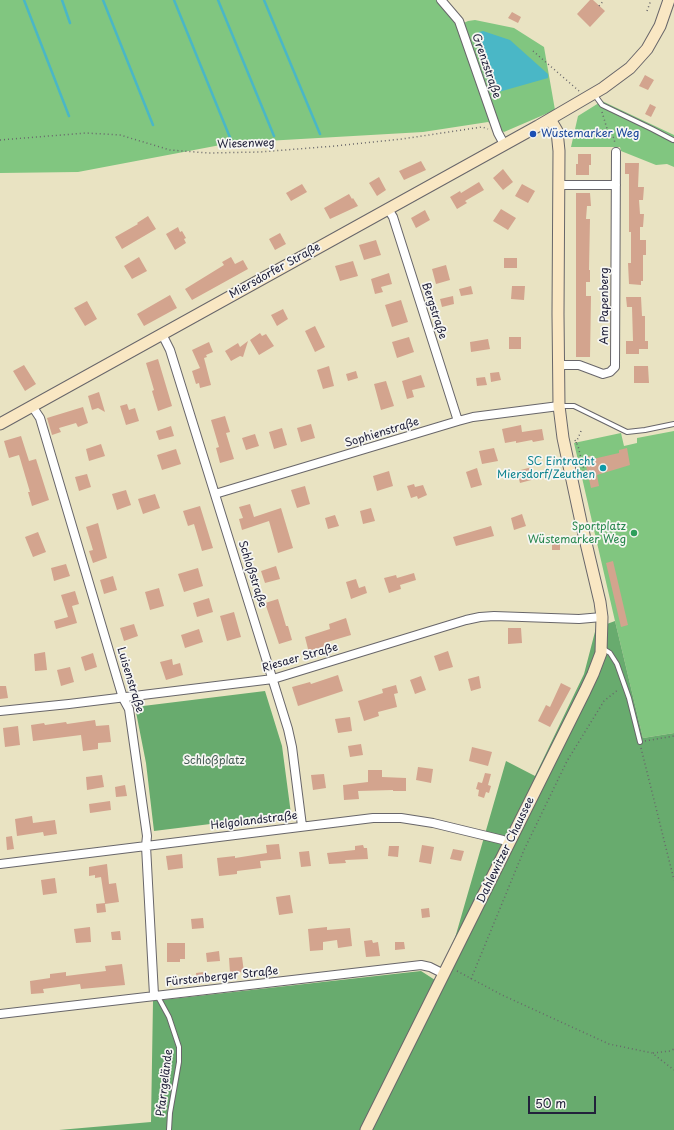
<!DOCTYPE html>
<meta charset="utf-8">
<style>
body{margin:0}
#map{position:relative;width:674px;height:1130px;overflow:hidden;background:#e9e3c2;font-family:"Playpen Sans",sans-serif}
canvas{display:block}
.scale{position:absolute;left:528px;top:1096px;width:68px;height:18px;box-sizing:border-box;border:2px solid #22223b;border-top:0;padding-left:5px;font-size:12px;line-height:14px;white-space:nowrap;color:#22223b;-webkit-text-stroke:3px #f6f6f2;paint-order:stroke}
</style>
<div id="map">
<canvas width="674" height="1130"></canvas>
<div class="scale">50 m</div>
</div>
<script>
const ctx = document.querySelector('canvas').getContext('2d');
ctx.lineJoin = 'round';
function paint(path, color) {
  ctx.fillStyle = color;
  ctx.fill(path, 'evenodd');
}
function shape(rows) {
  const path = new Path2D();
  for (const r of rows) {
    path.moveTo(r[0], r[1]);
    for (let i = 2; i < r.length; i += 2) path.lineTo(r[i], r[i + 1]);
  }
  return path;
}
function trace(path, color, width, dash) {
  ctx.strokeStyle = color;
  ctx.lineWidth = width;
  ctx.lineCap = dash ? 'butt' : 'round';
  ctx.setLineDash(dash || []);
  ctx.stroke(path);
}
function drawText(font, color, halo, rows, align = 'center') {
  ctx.font = font + ' "Playpen Sans",sans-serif';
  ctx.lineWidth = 3.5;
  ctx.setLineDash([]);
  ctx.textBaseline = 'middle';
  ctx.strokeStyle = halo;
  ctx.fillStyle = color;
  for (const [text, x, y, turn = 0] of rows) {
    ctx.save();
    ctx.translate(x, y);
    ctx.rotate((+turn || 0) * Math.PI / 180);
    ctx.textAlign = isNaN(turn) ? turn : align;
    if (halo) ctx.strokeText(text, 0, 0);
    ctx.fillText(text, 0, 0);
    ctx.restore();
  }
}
paint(shape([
 [0,0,438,0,457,26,468,21,475,20,514,28,544,47,555,110,504,132,488,122,423,132,231,143,78,172,0,173],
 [602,101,674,135,674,167,667,164,656,165,621,151,620,147,571,147,578,116],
 [674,431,674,733,643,738,615,621,574,443,621,433,624,446,637,443,637,438]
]), '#81c680');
paint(shape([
 [615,621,643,738,674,733,674,1130,59,1130,151,1122,153,1001,421,971,435,980,455,938,506,761,535,776,584,674,596,628],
 [265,691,282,746,291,814,154,831,146,763,135,707]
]), '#68ab6e');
paint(shape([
 [483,31,510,40,548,74,548,78,495,93,478,40,478,36,479,32]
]), '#4ab7c6');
trace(shape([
 [24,0,69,116],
 [62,0,70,23],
 [103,0,153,125],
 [174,0,231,140],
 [218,0,274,136],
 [264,0,320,134]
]), '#4ab7c6', 2.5);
paint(shape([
 [590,0,593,0,605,11,590,27,577,14],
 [512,12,521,17,518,23,508,18],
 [645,75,654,80,648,90,639,86],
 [650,104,656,107,651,117,645,114],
 [578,154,591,154,591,165,589,165,589,175,576,175,576,164,578,164],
 [421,161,426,170,404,180,399,171],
 [625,163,639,163,638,187,644,187,643,200,639,200,640,214,644,214,643,227,640,227,640,240,646,240,646,255,643,255,643,281,641,281,641,285,629,284,628,263,631,263,631,232,629,232,629,174,625,174],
 [503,169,513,182,503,190,493,178],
 [379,177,386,190,377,196,369,183],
 [479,182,484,190,465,201,467,203,457,209,450,197,460,191,461,193],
 [302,184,307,192,291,201,286,193],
 [522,184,535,191,528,203,515,196],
 [576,193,590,193,591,206,587,206,586,219,590,219,589,270,590,270,590,282,586,282,586,296,591,296,590,357,576,357],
 [349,194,352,199,353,198,358,206,330,219,324,208],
 [501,209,516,218,508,230,493,221],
 [425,210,430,220,416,228,411,218],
 [148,216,156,229,122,249,115,237,138,224,137,223],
 [178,227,180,232,182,231,186,238,184,239,186,243,175,250,166,234],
 [280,233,286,244,275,250,269,239],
 [376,240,381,255,364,260,359,245],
 [139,257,147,271,132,279,124,266],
 [231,257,235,264,243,260,248,269,192,300,185,289,224,265,222,262],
 [504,258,517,258,517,268,504,268],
 [353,261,358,276,340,281,335,266],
 [446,265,450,280,436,284,432,269],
 [389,273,392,284,381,287,383,292,375,294,371,279],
 [471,286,473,294,461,296,459,289],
 [512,286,525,286,524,300,511,299],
 [170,295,177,308,144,326,137,314],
 [453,296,454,304,442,307,440,299],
 [626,297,641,297,642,316,645,316,645,341,648,341,648,349,639,349,639,354,626,354,626,341,633,341,632,307,627,307],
 [401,300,408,322,392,327,385,305],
 [87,301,97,319,85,326,74,308],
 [283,309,288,319,277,326,271,315],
 [315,326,325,347,315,352,305,331],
 [260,333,262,336,266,334,274,346,259,355,250,340],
 [409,337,414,352,397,358,392,342],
 [509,337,521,337,521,349,509,349],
 [488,339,490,349,471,352,470,342],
 [248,341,243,357,240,356,231,361,225,351,238,343,240,347],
 [209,342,213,352,206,355,207,357,204,358,211,385,200,388,199,383,196,384,192,371,200,368,192,350],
 [158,359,172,406,158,411,152,391,154,390,146,363],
 [24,365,36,384,25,391,13,371],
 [329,366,334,386,323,389,317,370],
 [634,366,648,366,649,383,634,383],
 [356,371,358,378,348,381,346,374],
 [499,372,501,380,491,382,490,373],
 [421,375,425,387,412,390,414,397,407,399,402,381],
 [485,377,487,385,477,386,476,378],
 [386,381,394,406,381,410,374,384],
 [99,392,105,412,98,408,92,410,88,396],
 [127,404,129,410,135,408,139,421,126,425,120,406],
 [83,407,88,423,78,427,76,423,59,428,61,432,52,435,47,418],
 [225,416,230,432,226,433,234,459,220,463,216,448,219,447,211,420],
 [311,424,315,438,301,442,297,428],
 [521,425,522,432,542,429,544,440,533,442,532,440,516,443,516,441,505,443,502,429],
 [171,426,174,436,159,440,156,431],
 [282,428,287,445,274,449,269,432],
 [255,434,259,446,246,450,242,438],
 [21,436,29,461,36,459,49,500,32,506,28,492,30,492,19,455,9,458,4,441],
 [101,444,105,456,89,461,86,449],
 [494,448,498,461,482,464,479,451],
 [627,448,630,465,597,475,599,486,591,488,584,457,593,456,593,459,619,453,619,450],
 [176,449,181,464,162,470,157,455],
 [532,467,535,479,520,483,517,471],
 [477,468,482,485,471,488,466,472],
 [389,471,393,486,377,491,373,476],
 [87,474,91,487,79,491,75,477],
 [414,484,415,487,423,485,427,495,418,499,417,496,411,498,407,486],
 [305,486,310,504,297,508,291,490],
 [126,490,131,505,117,510,112,494],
 [155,494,160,508,143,514,138,499],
 [250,504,254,517,281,508,293,548,278,553,269,521,242,530,239,519,243,518,239,507],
 [200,506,213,548,202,551,194,524,188,526,183,511],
 [371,508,375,521,363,524,360,511],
 [522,514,526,526,514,530,511,518],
 [335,515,339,526,328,529,325,518],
 [98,523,107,558,93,563,89,551,93,550,86,527],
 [491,526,494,536,456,546,453,537],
 [38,532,46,552,33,557,25,537],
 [552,542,560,542,560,550,552,550],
 [613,561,628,625,621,627,606,563],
 [66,564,70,576,54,581,51,568],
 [276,566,280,579,265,583,261,571],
 [198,568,203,586,184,592,178,574],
 [414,573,416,580,400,585,401,589,389,593,384,578,396,575,397,578],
 [113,576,117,590,104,594,100,580],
 [356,579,359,588,365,586,367,593,351,599,346,582],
 [159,588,164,606,150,610,145,592],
 [75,591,79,604,72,606,77,623,56,629,54,621,68,617,61,595],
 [209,598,213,612,197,617,193,603],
 [278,599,286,626,288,626,292,640,279,644,265,603],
 [234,612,241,637,227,641,220,616],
 [346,618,351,635,324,643,325,648,309,653,305,637,330,629,329,624],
 [134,624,138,636,124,641,120,628],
 [508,628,521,628,522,643,508,644],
 [199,629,203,642,185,648,181,635],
 [448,651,453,667,439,671,434,656],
 [45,652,47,670,35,671,34,654],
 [93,653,97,667,85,671,81,657],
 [172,659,173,665,180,663,183,675,166,680,160,662],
 [70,667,74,682,61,686,57,670],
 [338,675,343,691,298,706,292,687,310,682,311,684],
 [421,676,426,690,415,694,410,680],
 [479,676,481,688,471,691,468,679],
 [561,683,571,688,550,727,538,721,546,705,550,707],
 [396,685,398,693,394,694,397,707,378,712,379,716,364,721,358,701,383,693,382,689],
 [0,686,6,686,8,698,0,699],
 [350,717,352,731,338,733,335,719],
 [95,720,96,726,109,725,111,742,98,743,98,749,83,751,81,735,33,741,31,725,44,723,45,725,66,722,67,724],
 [18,726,20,745,5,747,3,728],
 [361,744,363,755,350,757,348,746],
 [472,747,492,752,488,766,469,761],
 [418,767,433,769,431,783,416,780],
 [368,770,382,770,382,777,406,778,406,791,393,791,393,790,358,791,359,799,344,800,343,785,368,782],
 [485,773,491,774,488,785,491,786,489,793,486,792,484,798,478,796,479,790,476,789,478,782,482,783],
 [324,774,326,788,313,790,311,775],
 [102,775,104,787,87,790,86,777],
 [125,785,127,796,116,797,115,787],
 [110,801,111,810,90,813,89,804],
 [32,816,33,823,55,820,57,834,44,836,43,832,17,836,15,819],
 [12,836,14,849,7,850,6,837],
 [279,844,281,859,260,861,261,868,237,871,237,874,219,876,217,858,235,856,235,858,267,853,266,845],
 [363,845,364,848,367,848,368,859,345,860,346,863,329,864,327,853,355,850,355,846],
 [422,845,434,847,431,864,419,862],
 [389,846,399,846,398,857,388,856],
 [453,849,464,851,461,861,450,859],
 [309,851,311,866,301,867,299,852],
 [182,854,183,868,168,870,166,856],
 [107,864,109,884,116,883,119,902,105,904,106,912,97,913,96,904,105,903,101,877,95,878,95,875,89,876,89,867],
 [55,878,57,893,43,895,41,880],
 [290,895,293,913,279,915,276,897],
 [429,908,430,917,422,918,421,909],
 [203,918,204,928,192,929,191,919],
 [90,927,91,942,76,943,74,929],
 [327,927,327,930,350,928,352,946,338,948,337,940,323,942,323,950,310,951,308,929],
 [120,931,121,940,112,940,111,932],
 [372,940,373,943,378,942,380,956,366,957,364,941],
 [395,942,404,942,405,949,395,950],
 [167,943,185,943,185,959,180,959,180,962,167,962],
 [219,951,220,961,207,962,206,953],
 [242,957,244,972,230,973,229,958],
 [122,964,125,985,81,989,80,984,43,989,44,993,31,994,30,981,50,978,50,974,66,972,66,976,106,971,105,966],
 [204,972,205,980,197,981,196,973]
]), '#d3a48e');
const lane = shape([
 [594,94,602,105,652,129,673,140],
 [561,406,574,406,627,432,645,430,674,424],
 [602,648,610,653,617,664,629,698,640,742],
 [157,995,169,1017,179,1047,179,1062,170,1113,169,1130]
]);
const street = shape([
 [441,0,459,21,498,133,504,144],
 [559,185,616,185],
 [388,209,393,217,458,421],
 [162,334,170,350,288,729,292,747,302,826],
 [559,365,579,365,603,374,610,372,615,367,616,152],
 [32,406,40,418,123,698,129,709,147,836,146,846,154,995],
 [215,494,458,421,473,417,559,406],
 [0,711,69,704,273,679,466,620,480,617,494,616,579,619,602,617],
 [0,864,373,818,401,818,433,823,503,840,509,843],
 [0,1014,421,965,430,967,444,974]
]);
const secondary = shape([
 [0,424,538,126,603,88,630,68,647,49,660,26,669,0],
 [366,1130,585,691,593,674,601,653,602,617,600,602,581,522,563,438,559,406,558,314,559,151,557,131,550,119]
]);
trace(lane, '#68666a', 6);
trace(street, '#68666a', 10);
trace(secondary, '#68666a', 13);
trace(shape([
 [599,6,604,0],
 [647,11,651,0],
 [533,51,579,91],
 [602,112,608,132,614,138,615,144],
 [0,140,86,133,120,135,170,150,208,153,260,152,335,146,402,139,482,127,488,129],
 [575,440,578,446,587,482],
 [576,443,581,431],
 [645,741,674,736],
 [641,748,674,880],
 [457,971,502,995,609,1044,652,1053,674,1070],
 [471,979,524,850,567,761,604,701,619,689],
 [653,1053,670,1051,674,1049]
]), '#68666a', 1.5, [1, 3]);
trace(lane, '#fff', 4);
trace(street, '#fff', 8);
trace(secondary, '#f9e7c3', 11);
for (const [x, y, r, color] of [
 [533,134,4,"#1a4fb4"],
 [603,468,4,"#0f9aa8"],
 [634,533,4,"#2e9e5b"]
]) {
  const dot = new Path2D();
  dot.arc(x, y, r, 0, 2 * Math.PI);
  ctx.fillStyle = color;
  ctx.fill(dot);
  trace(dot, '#f6f6f2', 1.5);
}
drawText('11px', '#22223b', '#f6f6f2', [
 ["Grenzstraße",486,66,71],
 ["Wiesenweg",246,144,-2],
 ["Miersdorfer Straße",275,271,-29],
 ["Am Papenberg",605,306,-90],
 ["Bergstraße",434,311,72],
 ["Sophienstraße",382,433,-17],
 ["Schloßstraße",252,574,72],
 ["Riesaer Straße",300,658,-16],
 ["Luisenstraße",130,680,73],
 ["Helgolandstraße",254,821,-7],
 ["Dahlewitzer Chaussee",506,850,-64],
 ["Fürstenberger Straße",222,977,-6],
 ["Pfarrgelände",165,1083,-83]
]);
drawText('11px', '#164399', '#f6f6f2', [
 ["Wüstemarker Weg",541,134]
], 'left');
drawText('11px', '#0d838f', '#f6f6f2', [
 ["SC Eintracht",595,462],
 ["Miersdorf/Zeuthen",595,475]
], 'right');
drawText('11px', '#27864d', '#f6f6f2', [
 ["Sportplatz",626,527],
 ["Wüstemarker Weg",626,540]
], 'right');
drawText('11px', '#435b53', '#f6f6f2', [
 ["Schloßplatz",214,761]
]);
</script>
